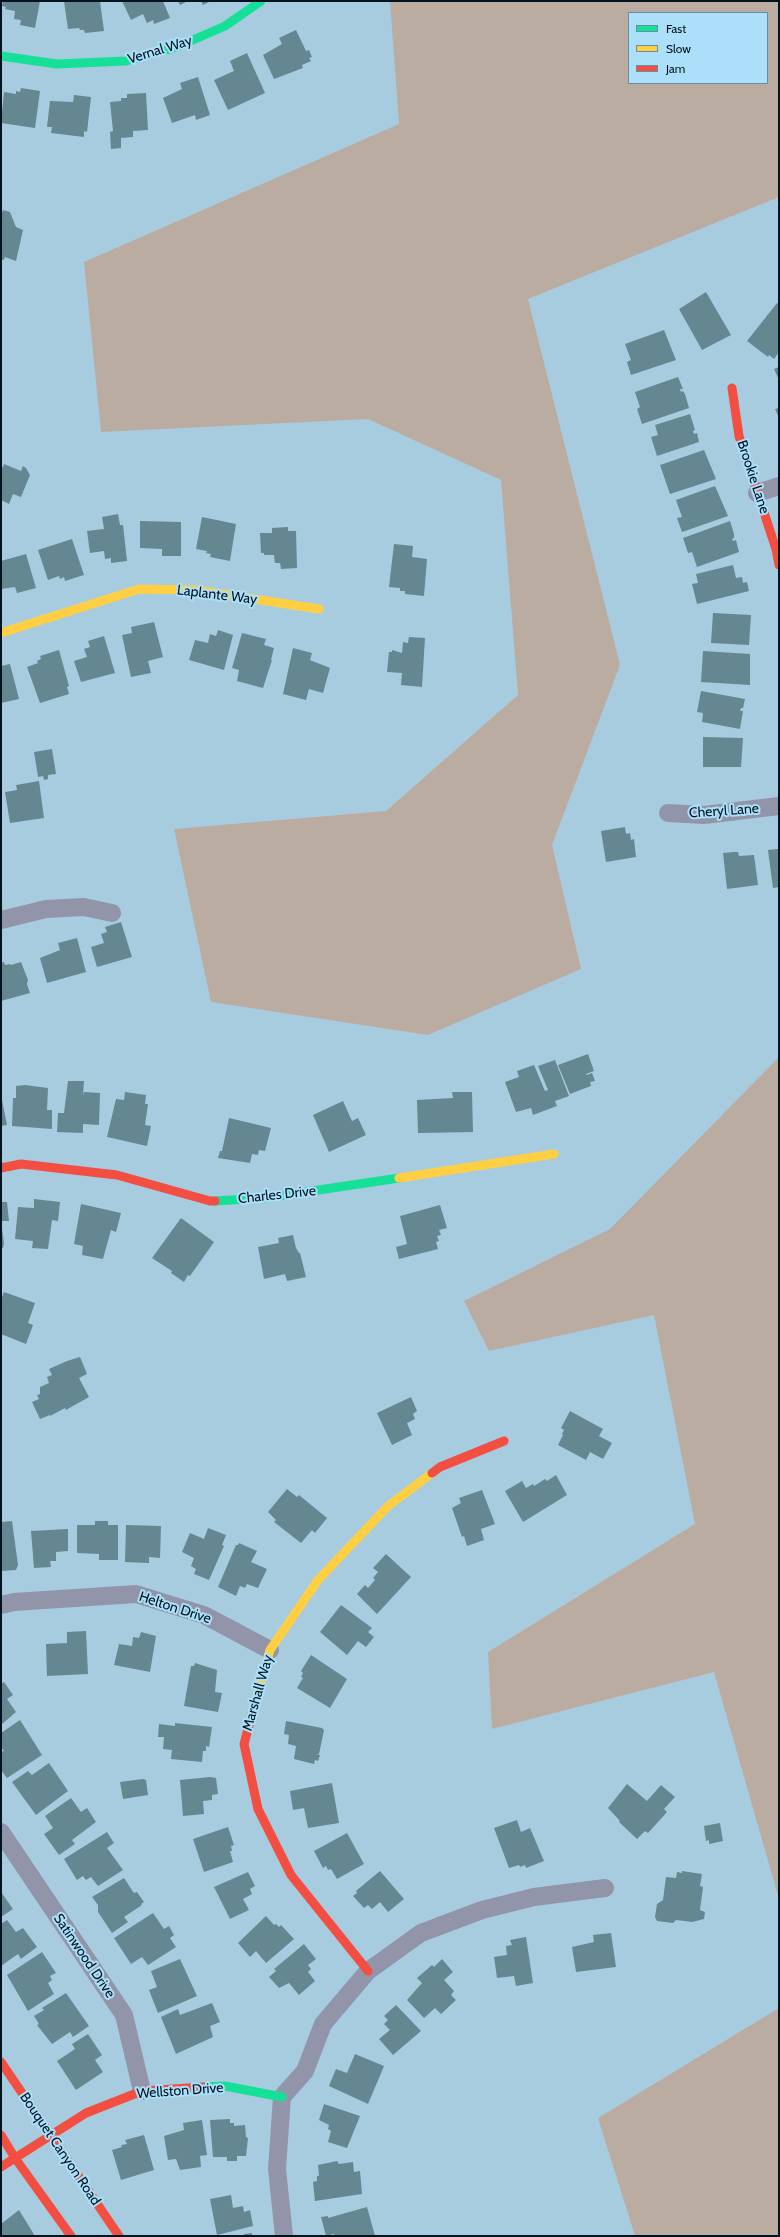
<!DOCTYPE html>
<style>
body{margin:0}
#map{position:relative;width:780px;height:2237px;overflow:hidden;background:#a8ccdf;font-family:Cabin,sans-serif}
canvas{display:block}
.frame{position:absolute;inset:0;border:2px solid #00131f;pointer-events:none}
.legend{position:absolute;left:628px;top:12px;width:140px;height:72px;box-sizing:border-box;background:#abdffa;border:1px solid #678da2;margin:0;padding:5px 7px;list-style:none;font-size:12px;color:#00131f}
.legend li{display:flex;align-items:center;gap:8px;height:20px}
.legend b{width:20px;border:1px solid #678da2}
</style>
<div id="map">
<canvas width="780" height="2237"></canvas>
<div class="frame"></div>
<ul class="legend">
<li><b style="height:5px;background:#16e098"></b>Fast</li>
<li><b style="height:5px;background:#ffcf43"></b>Slow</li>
<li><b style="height:5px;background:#f24e42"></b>Jam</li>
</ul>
</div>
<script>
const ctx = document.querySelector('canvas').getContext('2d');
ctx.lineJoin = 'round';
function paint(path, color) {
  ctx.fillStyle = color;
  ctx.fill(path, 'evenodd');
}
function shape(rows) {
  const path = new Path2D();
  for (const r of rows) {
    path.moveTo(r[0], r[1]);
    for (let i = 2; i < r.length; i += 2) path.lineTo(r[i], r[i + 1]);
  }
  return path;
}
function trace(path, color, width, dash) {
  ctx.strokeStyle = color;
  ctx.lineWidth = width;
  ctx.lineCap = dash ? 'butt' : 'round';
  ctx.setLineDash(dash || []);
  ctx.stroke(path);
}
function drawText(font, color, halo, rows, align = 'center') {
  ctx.font = font + ' Cabin,sans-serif';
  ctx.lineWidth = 4;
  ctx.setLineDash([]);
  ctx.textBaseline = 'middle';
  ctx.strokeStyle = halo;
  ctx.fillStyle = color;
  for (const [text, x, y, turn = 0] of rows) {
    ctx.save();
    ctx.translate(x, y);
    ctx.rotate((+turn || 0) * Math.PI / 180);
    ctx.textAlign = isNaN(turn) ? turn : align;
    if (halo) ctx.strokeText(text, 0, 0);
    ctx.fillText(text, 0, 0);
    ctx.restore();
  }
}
paint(shape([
 [390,1,779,1,779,197,528,299,620,665,552,845,581,969,428,1035,211,1002,174,829,386,811,518,695,501,480,368,419,101,432,84,262,399,124],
 [629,13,767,13,767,83,629,83],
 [779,1057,779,1899,714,1672,492,1729,488,1652,695,1524,654,1315,489,1351,464,1301,610,1229],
 [779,2008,779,2236,635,2236,598,2118]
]), '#bbaca2');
paint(shape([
 [3,1,40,1,35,28,20,25,21,20,14,19,15,11,5,9,6,7,2,6],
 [64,1,100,1,104,31,85,33,84,30,80,30,79,28,68,29],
 [122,1,163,1,170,18,154,24,153,20,147,23,143,14,131,20],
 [178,1,188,1,180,5],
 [201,1,211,1,203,5],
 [296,30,306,51,309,50,312,57,309,58,311,61,302,65,303,68,274,79,263,55,282,44,279,38],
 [247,53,265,93,228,110,214,80,234,71,230,61],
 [198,77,210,115,196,120,195,115,172,123,163,98,182,89,180,83],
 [21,88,40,91,35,128,1,123,4,92,16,94,16,91,20,92],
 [146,93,148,130,133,131,133,137,121,138,121,148,111,149,110,132,113,131,110,102,121,101,121,98,127,98,127,94],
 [74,95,91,97,87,132,84,131,84,137,51,133,52,127,47,127,50,101,73,102],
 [3,210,10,212,16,227,23,230,16,261,5,257,4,260,1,259,1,216],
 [706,292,731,335,702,350,679,309],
 [777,303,779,305,779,352,774,359,769,355,768,357,747,341],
 [664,330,676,360,631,375,627,362,631,360,625,344],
 [779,367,779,380,774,369],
 [678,377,683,389,680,389,681,392,683,391,685,394,689,408,642,424,637,409,640,407,635,392],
 [779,408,779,418,775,409],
 [690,414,695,430,693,431,694,434,697,433,699,442,657,456,651,437,658,435,655,425],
 [704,450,716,479,670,494,660,465],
 [4,464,21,471,23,466,26,468,30,475,21,497,13,494,9,504,1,500,1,467,3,467],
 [715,486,728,516,682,532,677,518,682,517,676,500],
 [118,514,120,525,123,525,127,561,111,563,111,558,105,559,104,551,90,553,87,531,104,529,102,517],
 [202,517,236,524,230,561,210,557,211,554,206,553,207,551,196,549],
 [140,521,181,522,181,556,162,556,162,549,140,548],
 [730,521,734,534,734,538,732,539,733,541,736,540,739,552,697,567,692,552,688,553,683,538],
 [288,527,288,531,296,531,297,568,281,569,280,563,275,563,274,555,264,555,264,553,261,553,260,533,272,533,272,528],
 [72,539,84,575,65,581,64,577,60,579,59,576,48,580,38,550],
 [394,544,413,546,412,557,427,559,424,596,405,594,405,591,400,591,400,588,389,587],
 [26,554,36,588,17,593,15,587,1,589,1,561],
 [733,565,736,578,742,577,743,583,747,582,749,591,697,604,692,584,698,583,696,574],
 [713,613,751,615,749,645,711,643],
 [154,622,163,657,148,661,151,673,131,677,122,635,132,633,131,627],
 [218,630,233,635,224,670,189,660,195,640,208,643,210,634,216,636],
 [242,633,266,639,264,645,274,648,271,660,272,660,263,688,237,681,239,670,232,668],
 [104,636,115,673,81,682,74,661,87,657,84,649,90,647,88,641],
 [409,637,425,638,422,687,401,685,402,673,387,672,389,652,392,652,392,650,402,653,403,642,408,643],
 [293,648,312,653,310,660,330,668,323,693,309,689,306,700,283,694],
 [59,650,69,686,67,687,69,694,40,703,27,667,38,663,37,661,41,659,40,656],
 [703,651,750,654,750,685,701,682],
 [10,664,19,699,1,703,1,666],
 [701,691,745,699,743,708,741,708,740,711,743,711,740,729,702,722,703,713,697,712],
 [703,737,743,738,741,767,703,767],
 [52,749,56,774,48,775,48,779,44,780,43,776,38,777,34,752],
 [39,781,44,818,10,823,5,792,17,790,16,785],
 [625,827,626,834,630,833,631,840,634,839,636,857,606,862,601,831],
 [778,849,779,887,773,888,768,850],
 [733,852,738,852,739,856,754,855,758,885,727,889,723,853],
 [121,922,132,957,97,967,91,947,104,943,101,934,107,932,105,927],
 [77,938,86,972,47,983,40,958,60,950,58,943],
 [4,962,5,965,10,964,11,965,21,962,28,980,27,984,30,993,1,1001,1,963],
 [588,1054,594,1071,586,1074,587,1075,592,1073,595,1081,590,1082,591,1086,570,1094,558,1065],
 [555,1060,569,1096,555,1101,557,1106,533,1115,531,1108,516,1112,505,1082,519,1077,517,1071,534,1065,545,1091,548,1090,538,1066],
 [68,1081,84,1081,83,1096,84,1092,100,1093,99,1125,83,1124,83,1133,57,1132,58,1113,64,1113],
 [25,1085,48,1088,47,1110,52,1110,52,1129,12,1126,13,1098,16,1098,16,1086],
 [125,1092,146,1095,145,1104,148,1104,145,1125,151,1126,147,1146,107,1137,116,1099,124,1100],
 [452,1092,472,1092,473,1132,418,1133,417,1100,453,1098],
 [1,1095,7,1125,1,1126],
 [343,1101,352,1121,358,1118,366,1135,329,1152,313,1115],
 [229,1118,271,1128,265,1151,259,1150,258,1155,252,1154,250,1163,218,1158,220,1151,222,1151],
 [34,1199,60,1202,58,1221,52,1220,48,1249,32,1248,33,1241,15,1239,18,1207,34,1208],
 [1,1202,7,1202,9,1221,1,1221],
 [81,1204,121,1213,116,1232,111,1230,103,1259,82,1255,83,1246,74,1244],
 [440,1205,447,1228,439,1230,441,1235,437,1236,439,1241,436,1242,438,1249,399,1259,396,1247,407,1244,400,1216],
 [181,1218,214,1242,190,1276,188,1275,184,1282,171,1273,172,1271,152,1258],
 [1,1223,4,1243,3,1248,1,1248],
 [293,1235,296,1248,299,1253,300,1253,306,1277,287,1281,285,1274,264,1279,258,1247,279,1243,278,1238],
 [4,1292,35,1303,28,1323,33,1325,26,1344,1,1334,1,1300],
 [80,1357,87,1374,79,1378,89,1397,66,1410,65,1408,50,1416,50,1415,40,1419,32,1402,39,1399,37,1395,40,1394,40,1387,49,1383,47,1377,52,1375,49,1369,67,1361],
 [411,1397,417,1411,413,1414,415,1419,407,1423,412,1435,392,1445,377,1413],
 [570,1411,603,1429,599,1436,612,1443,603,1459,590,1452,586,1460,558,1445,563,1435,562,1434,564,1430,561,1428],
 [556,1475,567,1495,523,1522,505,1491,522,1481,526,1488,533,1484,534,1486,545,1479,547,1481],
 [287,1489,297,1497,299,1495,327,1518,315,1533,312,1530,301,1543,274,1522,276,1520,268,1512],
 [482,1490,495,1524,481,1529,484,1540,467,1546,464,1536,462,1537,452,1508,461,1503,459,1498],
 [12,1521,18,1565,16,1570,1,1571,1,1522],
 [95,1521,108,1521,108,1525,118,1525,118,1560,99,1560,99,1554,77,1553,77,1525,95,1525],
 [126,1525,161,1526,160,1558,149,1557,149,1563,125,1562],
 [208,1528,226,1535,222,1545,224,1546,209,1580,194,1574,196,1569,191,1566,194,1558,182,1552,190,1533,204,1539],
 [68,1529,68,1551,56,1552,56,1561,50,1561,51,1567,34,1568,31,1531],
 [239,1543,257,1551,251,1562,267,1569,258,1588,247,1584,245,1588,240,1586,236,1596,218,1587,236,1545,238,1545],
 [386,1554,411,1577,377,1614,357,1594,365,1585,368,1588,375,1580,373,1578,378,1572,373,1568],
 [341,1605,372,1628,368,1632,374,1637,366,1647,358,1641,347,1655,320,1632],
 [86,1631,88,1674,47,1676,46,1644,67,1643,67,1632],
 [141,1632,156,1636,150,1672,114,1665,119,1644,132,1646,133,1637,139,1638],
 [311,1655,347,1679,330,1708,297,1688,303,1678,301,1677,303,1673,301,1671],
 [195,1663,217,1670,215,1692,222,1693,218,1712,184,1706,191,1666,194,1666],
 [4,1682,13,1695,7,1699,16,1712,1,1725,1,1684],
 [20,1720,42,1755,7,1778,1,1770,1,1752,4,1751,1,1747,1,1733],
 [286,1721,322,1728,324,1730,319,1754,316,1754,320,1755,318,1761,315,1760,314,1764,294,1759,296,1746,288,1744,289,1735,284,1734],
 [175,1723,212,1727,209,1747,206,1746,206,1751,203,1751,202,1762,171,1759,172,1750,163,1749,164,1737,158,1737,159,1724,175,1726],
 [49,1763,68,1791,36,1815,12,1782,28,1771,32,1775],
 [210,1777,216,1778,218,1794,212,1795,212,1800,203,1801,204,1814,183,1816,180,1780],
 [143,1779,146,1780,148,1795,123,1799,120,1782],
 [332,1783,339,1823,308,1828,304,1808,293,1810,290,1791],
 [627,1784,647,1801,661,1785,675,1797,664,1809,667,1812,648,1833,645,1831,637,1839,619,1822,620,1821,608,1808],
 [71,1798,81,1812,87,1808,96,1822,72,1840,75,1844,59,1855,44,1834,53,1828,45,1816],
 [517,1820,521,1832,530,1828,544,1861,526,1868,525,1865,520,1867,519,1865,509,1868,494,1828],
 [720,1823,723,1841,709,1844,709,1840,706,1841,704,1826],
 [228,1827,234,1845,231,1846,232,1851,230,1851,233,1862,204,1872,193,1839],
 [107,1832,114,1843,107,1848,123,1870,98,1886,91,1877,86,1880,83,1876,77,1880,64,1859],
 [347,1833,364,1864,337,1879,331,1869,328,1870,326,1866,323,1868,314,1851],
 [380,1871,404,1899,388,1912,380,1902,372,1909,368,1905,364,1908,353,1896,357,1893,356,1891],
 [682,1871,702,1874,700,1886,703,1887,700,1910,705,1912,704,1919,692,1922,676,1920,673,1923,657,1921,655,1917,657,1904,663,1900,666,1877,676,1878,677,1872,682,1873],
 [248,1872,255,1886,250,1889,252,1894,243,1899,249,1910,230,1919,214,1887],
 [124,1878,134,1893,137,1892,144,1902,141,1904,142,1905,124,1917,128,1922,112,1933,98,1912,98,1905,92,1897],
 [1,1892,13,1909,1,1917],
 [153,1913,164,1929,169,1926,174,1935,170,1938,176,1947,148,1965,142,1957,131,1964,114,1938],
 [266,1916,274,1925,276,1924,279,1927,281,1925,294,1939,266,1963,256,1951,250,1957,238,1943],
 [7,1920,16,1932,23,1928,37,1947,21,1959,18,1954,1,1966,1,1924],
 [611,1933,616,1967,576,1972,572,1947,594,1942,593,1935],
 [526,1937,533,1983,516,1986,514,1976,497,1978,494,1957,507,1955,506,1946,512,1945,510,1940],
 [304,1944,316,1959,308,1965,311,1969,308,1972,315,1981,299,1995,289,1983,279,1988,269,1977,276,1971,274,1969],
 [42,1952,56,1973,50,1976,52,1980,48,1983,54,1994,28,2011,7,1975],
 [180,1959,197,1996,158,2013,149,1990,157,1987,151,1971],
 [442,1959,453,1972,444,1980,454,1991,451,1995,456,2000,441,2014,435,2008,424,2018,407,2000,422,1983,417,1978,432,1965,434,1967],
 [66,1993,89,2026,73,2037,70,2032,52,2044,37,2025,39,2024,34,2016,44,2010,42,2008],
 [212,2003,220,2022,210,2026,213,2037,176,2054,161,2017,178,2009,180,2015],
 [396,2005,421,2031,393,2055,379,2039,390,2030,384,2024,388,2020,384,2016],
 [88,2034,102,2055,95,2060,103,2072,76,2090,57,2061,75,2049,72,2044],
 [355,2054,384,2066,368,2104,329,2086,336,2069,347,2073],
 [324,2104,360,2116,347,2148,328,2142,331,2131,328,2129,329,2125,319,2120],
 [230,2119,230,2123,234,2123,234,2126,245,2125,246,2137,248,2138,246,2156,237,2156,237,2161,227,2161,227,2157,213,2157,210,2120],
 [202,2120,207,2155,200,2156,201,2167,180,2170,176,2159,168,2160,164,2136,184,2130,183,2123],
 [144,2135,154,2170,121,2180,112,2150,122,2147,121,2145,127,2144,125,2140],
 [337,2161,339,2164,353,2162,354,2172,360,2171,362,2194,315,2201,313,2182,317,2181,317,2176,319,2176,318,2165],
 [231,2195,233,2208,243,2206,244,2212,250,2210,253,2226,217,2235,210,2199],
 [367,2207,375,2236,334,2236,334,2234,326,2236,321,2217,328,2216,328,2218],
 [19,2210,35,2236,1,2236,1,2224],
 [252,2233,252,2236,244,2236,244,2234]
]), '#648792');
trace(shape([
 [757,493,779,486],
 [668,813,704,815,779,806],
 [1,920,46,909,84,907,112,913],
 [1,1605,14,1602,136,1594,204,1615,270,1650],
 [1,1832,124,2015,142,2091],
 [284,2236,277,2169,282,2097,305,2071,323,2024,368,1971,421,1933,482,1910,534,1897,605,1888]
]), '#9295a9', 18);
trace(shape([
 [1,56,57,64,126,61,177,47,225,26,261,1],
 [215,1201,265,1198,399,1178],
 [203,2087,225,2086,282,2097]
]), '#16e098', 9);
trace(shape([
 [1,633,139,589,196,590,319,609],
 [399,1178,554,1154],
 [252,1714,270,1650,318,1580,388,1506,432,1473]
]), '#ffcf43', 9);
trace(shape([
 [732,388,739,436,776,549,779,565],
 [1,1168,21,1164,117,1175,210,1201,215,1201],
 [432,1473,440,1467,504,1441],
 [252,1714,244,1744,258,1809,291,1875,368,1971],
 [1,2062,119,2236],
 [1,2135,15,2158,71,2236],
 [1,2167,86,2113,142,2091,203,2087]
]), '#f24e42', 9);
drawText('14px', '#00131f', '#abdffa', [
 ["Vernal Way",160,50,-17],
 ["Brookie Lane",753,477,72],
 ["Laplante Way",217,595,7],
 ["Cheryl Lane",724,811,-4],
 ["Charles Drive",277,1195,-6],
 ["Helton Drive",175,1608,18],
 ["Marshall Way",258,1693,-74],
 ["Satinwood Drive",84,1956,56],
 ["Wellston Drive",180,2091,-4],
 ["Bouquet Canyon Road",60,2149,56]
]);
</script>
